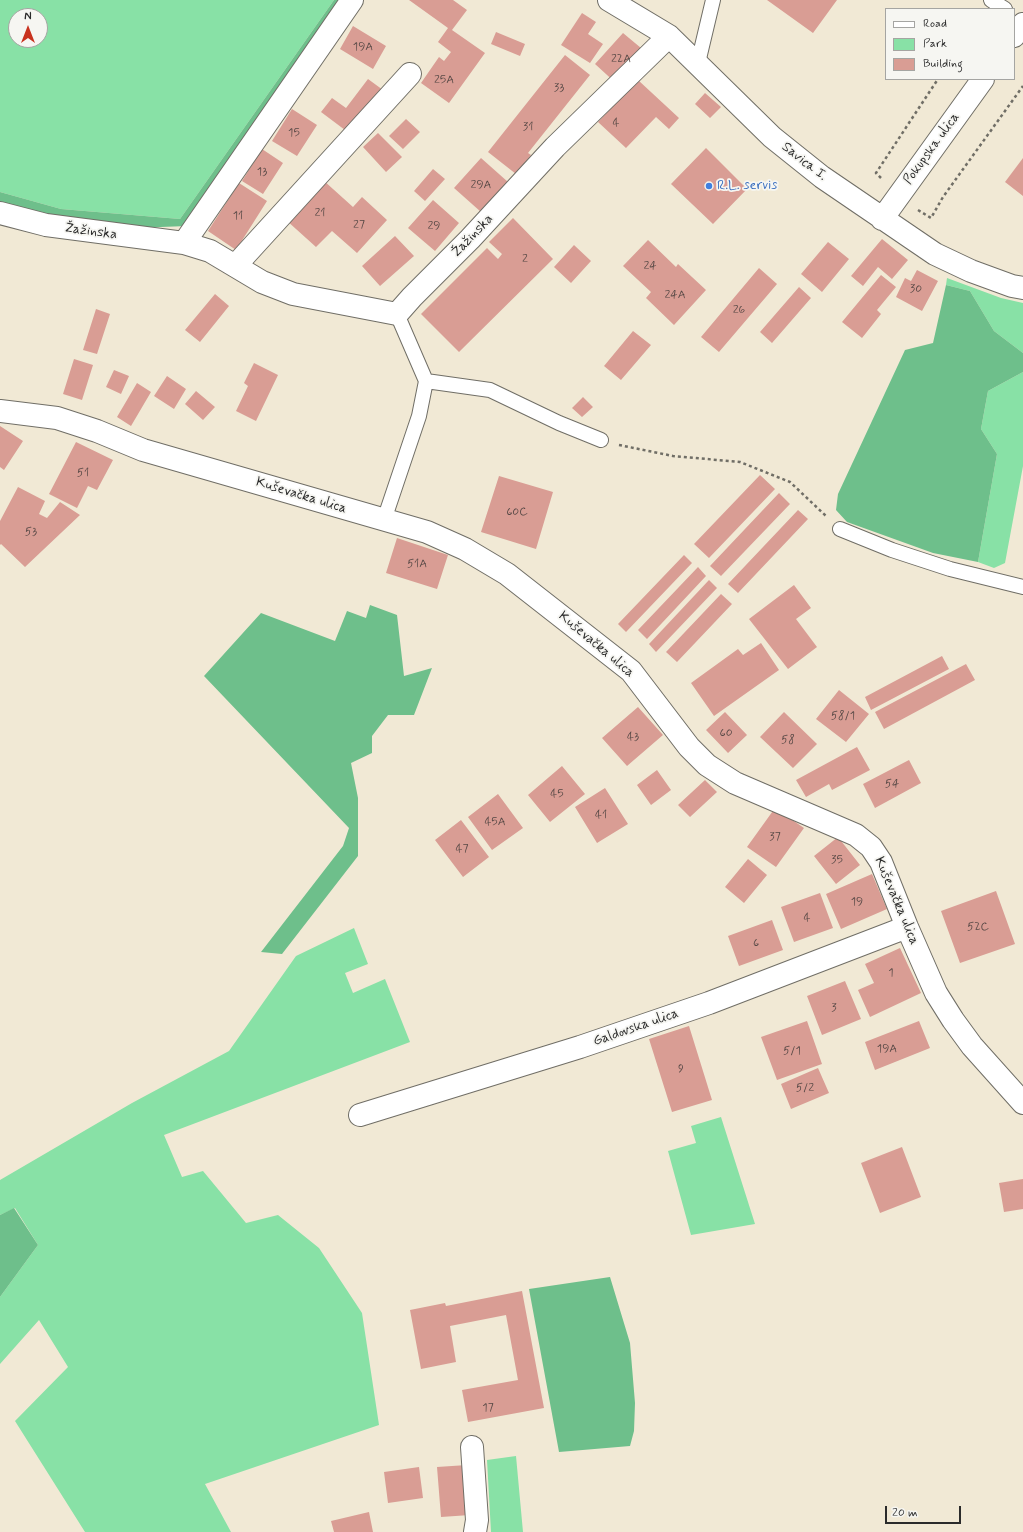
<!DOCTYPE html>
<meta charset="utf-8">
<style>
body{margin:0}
#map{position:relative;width:1023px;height:1532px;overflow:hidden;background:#f1e9d5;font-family:Mynerve,sans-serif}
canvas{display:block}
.legend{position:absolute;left:885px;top:8px;width:130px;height:72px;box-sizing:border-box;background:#f6f6f2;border:1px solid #a5a5a2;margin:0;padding:5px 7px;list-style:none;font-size:12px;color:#2b2b2b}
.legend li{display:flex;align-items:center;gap:8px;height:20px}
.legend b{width:20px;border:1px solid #a5a5a2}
.north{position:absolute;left:8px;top:8px;width:40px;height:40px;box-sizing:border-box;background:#f6f6f2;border:1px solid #a5a5a2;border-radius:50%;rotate:0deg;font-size:11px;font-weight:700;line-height:16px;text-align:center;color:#2b2b2b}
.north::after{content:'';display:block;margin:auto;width:14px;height:18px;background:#c8321e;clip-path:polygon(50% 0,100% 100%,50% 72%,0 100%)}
.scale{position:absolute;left:885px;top:1506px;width:76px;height:18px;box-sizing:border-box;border:2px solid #2b2b2b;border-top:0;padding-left:5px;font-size:12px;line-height:14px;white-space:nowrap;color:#2b2b2b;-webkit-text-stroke:3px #f6f6f2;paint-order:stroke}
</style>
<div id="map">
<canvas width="1023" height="1532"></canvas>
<ul class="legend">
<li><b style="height:5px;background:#fff"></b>Road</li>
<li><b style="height:11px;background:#88e1a6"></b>Park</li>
<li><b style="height:11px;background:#d99d94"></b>Building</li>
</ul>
<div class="north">N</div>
<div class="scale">20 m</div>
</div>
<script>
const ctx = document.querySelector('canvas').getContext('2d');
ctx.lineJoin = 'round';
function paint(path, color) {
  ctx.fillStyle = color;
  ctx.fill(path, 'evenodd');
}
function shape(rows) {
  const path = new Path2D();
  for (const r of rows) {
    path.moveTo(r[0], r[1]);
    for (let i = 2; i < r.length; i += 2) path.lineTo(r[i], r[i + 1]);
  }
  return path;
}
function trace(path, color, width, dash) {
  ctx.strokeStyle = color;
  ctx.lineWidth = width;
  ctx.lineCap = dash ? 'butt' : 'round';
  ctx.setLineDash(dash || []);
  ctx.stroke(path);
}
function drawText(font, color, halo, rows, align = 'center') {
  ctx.font = font + ' Mynerve,sans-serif';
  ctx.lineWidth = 3.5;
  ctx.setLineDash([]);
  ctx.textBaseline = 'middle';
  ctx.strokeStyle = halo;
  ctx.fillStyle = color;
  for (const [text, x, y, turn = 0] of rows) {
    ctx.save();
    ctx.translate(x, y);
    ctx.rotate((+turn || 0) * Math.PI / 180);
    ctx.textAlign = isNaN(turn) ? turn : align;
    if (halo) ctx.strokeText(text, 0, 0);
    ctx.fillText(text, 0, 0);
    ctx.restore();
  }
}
paint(shape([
 [0,0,334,0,180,219,61,209,0,192],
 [16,16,40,16,40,40,16,40],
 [947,278,1001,298,1023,303,1023,353,994,331,970,291,946,285],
 [1023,372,1023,466,1005,563,994,568,978,562,997,454,981,429,988,391],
 [354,928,368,964,345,973,353,993,385,979,410,1042,164,1135,182,1177,203,1171,246,1223,278,1215,319,1248,362,1313,379,1425,205,1484,231,1532,85,1532,15,1421,68,1367,39,1320,0,1364,0,1297,38,1245,15,1208,0,1215,0,1180,132,1103,229,1051,296,956],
 [721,1117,755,1224,691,1235,668,1151,696,1143,691,1126],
 [516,1456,523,1532,491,1532,487,1460]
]), '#88e1a6');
paint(shape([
 [334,0,345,0,187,226,134,228,80,223,0,204,0,192,61,209,180,219],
 [946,285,970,291,994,331,1023,353,1023,372,988,391,981,429,997,454,978,562,933,553,847,522,836,510,838,494,905,350,933,343],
 [370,605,397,615,404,676,432,668,414,715,388,715,372,736,372,753,351,763,358,798,358,856,282,954,261,952,343,846,349,828,204,676,261,613,335,641,347,611,366,618],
 [14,1208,38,1245,0,1297,0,1215],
 [610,1277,630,1343,635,1403,634,1431,630,1446,559,1452,529,1289]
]), '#6ebf8b');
paint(shape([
 [409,0,453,0,467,10,452,30,485,53,449,103,421,83,439,57,444,61,451,52,438,42,448,28],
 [767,0,837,0,813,33],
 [582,13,596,22,588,34,603,44,590,63,561,45],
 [353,26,386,46,373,69,340,49],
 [496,32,525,44,520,56,491,44],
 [623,33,647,53,618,85,595,64],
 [565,55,590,75,528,153,531,155,516,174,488,152],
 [368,79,383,90,349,133,321,112,332,98,346,108],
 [638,80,679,118,669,129,656,117,626,148,598,122],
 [705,93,721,107,710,118,695,104],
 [292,109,317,125,297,156,272,141],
 [406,119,420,132,403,149,389,136],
 [378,133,402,157,386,172,363,147],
 [706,148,747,189,713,224,671,184],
 [262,149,283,163,263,194,242,181],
 [481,158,508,182,481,212,454,188],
 [1023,158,1023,196,1005,182],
 [433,169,445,179,425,201,414,191],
 [323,180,353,207,362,197,387,220,357,253,332,231,316,247,286,220],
 [239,183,267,201,236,250,208,231],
 [433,200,459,223,435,251,408,228],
 [513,218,553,259,459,352,421,314,487,248,498,259,502,254,489,242],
 [395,236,414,256,380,286,362,266],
 [882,239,908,260,892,279,878,267,863,286,851,276],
 [648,240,676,267,678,264,706,290,674,325,646,298,651,292,623,266],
 [828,242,849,259,822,292,801,274],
 [574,245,591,261,571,283,554,267],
 [759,268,777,284,719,352,701,337],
 [917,270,938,281,922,311,896,297,905,278,911,281],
 [881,275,896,287,877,310,881,314,862,338,842,322],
 [799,287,811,298,772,343,760,332],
 [215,294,229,306,200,342,185,330],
 [96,309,110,314,97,354,83,350],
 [633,331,651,345,621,380,604,366],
 [74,359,93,365,82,400,63,394],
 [254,363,278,375,256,421,236,411,248,386,244,383],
 [114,370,129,376,121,394,106,387],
 [167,376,186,389,174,409,154,396],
 [137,383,151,392,131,426,117,417],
 [196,391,215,407,203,420,185,404],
 [583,397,593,407,582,417,572,408],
 [0,426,23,441,4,470,0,467],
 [76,442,113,460,97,490,88,486,77,508,49,494],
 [760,475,775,489,709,558,694,544],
 [499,476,553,492,536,549,481,532],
 [18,487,45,501,39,514,47,518,60,502,80,515,25,567,1,544,0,545,0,521],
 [779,493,790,504,721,576,710,566],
 [798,510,808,519,738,593,728,584],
 [397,538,448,555,437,589,386,573],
 [684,555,692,563,626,632,618,624],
 [698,567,706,576,647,639,638,630],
 [709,580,717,588,656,652,649,644],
 [794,585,811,608,796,619,817,647,788,669,749,619],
 [721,594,732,604,677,662,666,652],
 [761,643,779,670,714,716,691,683,738,649,743,655],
 [942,656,949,669,871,710,865,697],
 [966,664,975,680,884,729,875,712],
 [839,690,869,714,846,742,816,719],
 [638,707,663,735,627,766,602,738],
 [725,712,747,735,728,753,706,730],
 [784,712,817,744,793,768,760,737],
 [857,747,870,770,832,790,829,784,806,797,796,780],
 [909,760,921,783,875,808,863,784],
 [562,766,585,794,550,822,528,795],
 [657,770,671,790,651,805,637,785],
 [705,780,717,792,690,817,678,805],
 [605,788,628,824,597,843,575,807],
 [498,794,523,828,492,850,468,817],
 [775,808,804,828,776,867,747,847],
 [461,820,489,857,463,877,435,840],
 [838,837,860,865,836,884,814,856],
 [748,859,767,875,744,903,725,887],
 [872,874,887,909,841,929,826,894],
 [996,891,1015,944,960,963,941,911],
 [820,893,833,928,794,942,781,907],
 [772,920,783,950,739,966,728,936],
 [900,948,921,993,870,1017,858,990,874,983,865,964],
 [845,981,861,1019,822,1035,807,996],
 [807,1021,822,1064,777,1080,761,1037],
 [919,1021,930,1048,875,1070,865,1042],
 [689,1026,712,1100,672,1112,649,1039],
 [818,1068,829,1093,791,1109,781,1084],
 [902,1147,921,1197,880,1213,861,1163],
 [1023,1179,1023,1209,1004,1212,999,1183],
 [522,1291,544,1408,468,1422,462,1390,518,1380,506,1315,450,1326,456,1362,421,1369,410,1310,445,1303,446,1306],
 [467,1465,470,1515,441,1517,437,1467],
 [419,1467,423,1498,388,1503,384,1472],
 [369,1512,373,1532,334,1532,331,1521]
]), '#d99d94');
const service = shape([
 [991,0,1005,9],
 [698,63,713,0],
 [426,381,490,390,559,423,601,440],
 [384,520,419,416,426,381,397,314],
 [840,529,892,550,950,569,1023,587]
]);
const minor = shape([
 [609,0,669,36,772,137,822,177,935,254,971,271,1012,286,1023,288],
 [1014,36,1023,24],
 [0,213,46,225,184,243,210,251,262,282,293,294,397,314,412,297,470,239,555,147,669,36],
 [882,219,983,79],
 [184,243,352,0],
 [235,266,410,74],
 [0,411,57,418,97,431,143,450,427,532,465,549,507,574,631,671,689,747,707,765,735,783,856,835,871,847,881,862,907,927,936,993,953,1020,972,1046,1023,1103],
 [360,1115,580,1047,709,1003,907,927],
 [472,1447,477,1520,475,1532]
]);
trace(service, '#706e66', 16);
trace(minor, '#706e66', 24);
trace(shape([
 [881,178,876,173,938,79],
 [918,210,931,218,943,197,1023,86],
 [619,445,673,456,740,462,790,482,826,516]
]), '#706e66', 2.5, [3, 3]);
trace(service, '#fff', 14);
trace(minor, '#fff', 22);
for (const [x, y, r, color] of [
 [709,186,4,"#3f7fe0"]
]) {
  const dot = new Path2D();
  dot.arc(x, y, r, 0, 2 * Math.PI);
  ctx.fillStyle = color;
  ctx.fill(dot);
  trace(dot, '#f6f6f2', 1.5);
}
drawText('12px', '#564845', null, [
 ["19A",363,47],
 ["22A",621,59],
 ["25A",444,80],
 ["33",559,88],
 ["4",616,123],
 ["31",528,127],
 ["15",294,133],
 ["13",262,172],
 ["29A",481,185],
 ["21",320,213],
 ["11",238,216],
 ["27",359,225],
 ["29",434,226],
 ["2",525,259],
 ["24",650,266],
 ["30",916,289],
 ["24A",675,295],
 ["26",739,310],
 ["51",83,473],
 ["60C",517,512],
 ["53",31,532],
 ["51A",417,564],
 ["58/1",843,716],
 ["60",726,733],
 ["43",633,737],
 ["58",788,740],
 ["54",892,784],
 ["45",557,794],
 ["41",601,815],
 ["45A",495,822],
 ["37",775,837],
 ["47",462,849],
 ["35",837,860],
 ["19",857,902],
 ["4",807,918],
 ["52C",978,927],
 ["6",756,943],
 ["1",891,973],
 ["3",834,1008],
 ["19A",887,1049],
 ["5/1",792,1051],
 ["9",681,1069],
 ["5/2",805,1088],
 ["17",488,1408]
]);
drawText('14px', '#2b2b2b', '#f6f6f2', [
 ["Pokupska ulica",932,149,-54],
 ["Savica I.",804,162,38],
 ["Žažinska",91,232,8],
 ["Žažinska",473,236,-46],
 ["Kuševačka ulica",301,496,17],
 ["Kuševačka ulica",596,645,40],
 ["Kuševačka ulica",896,901,67],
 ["Galdovska ulica",636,1028,-19]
]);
drawText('14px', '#366cbe', '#f6f6f2', [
 ["R.L. servis",717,186]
], 'left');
</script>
